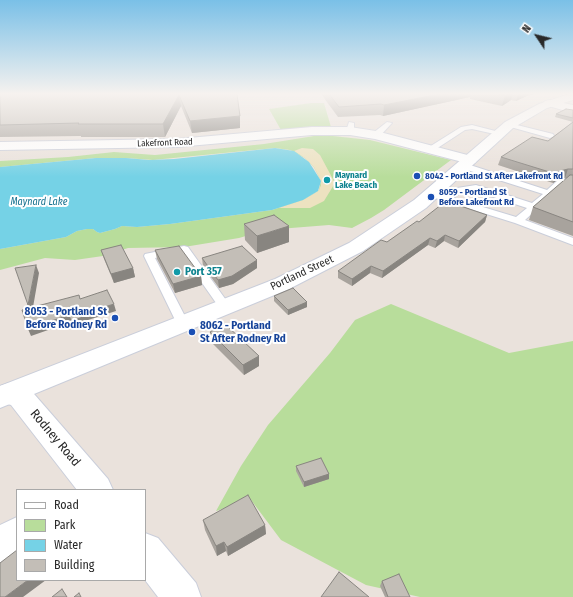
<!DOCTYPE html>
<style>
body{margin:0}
#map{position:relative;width:573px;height:597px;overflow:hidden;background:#eae2dc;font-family:"Fira Sans Condensed",sans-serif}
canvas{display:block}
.legend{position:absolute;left:16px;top:489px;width:130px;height:92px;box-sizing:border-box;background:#fff;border:1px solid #a9a9a9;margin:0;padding:5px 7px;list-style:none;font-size:12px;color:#292929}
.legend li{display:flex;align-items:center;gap:8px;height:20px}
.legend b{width:20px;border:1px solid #a9a9a9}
.north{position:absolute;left:517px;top:16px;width:40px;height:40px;-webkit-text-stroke:3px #fff;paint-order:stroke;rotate:305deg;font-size:11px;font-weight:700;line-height:16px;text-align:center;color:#292929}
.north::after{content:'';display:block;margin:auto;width:14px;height:18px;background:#292929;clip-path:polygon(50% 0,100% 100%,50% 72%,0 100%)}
</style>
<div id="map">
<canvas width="573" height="597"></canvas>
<ul class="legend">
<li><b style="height:5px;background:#fff"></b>Road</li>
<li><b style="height:11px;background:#b8dd9b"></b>Park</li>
<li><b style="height:11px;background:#75d2e6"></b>Water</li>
<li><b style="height:11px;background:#c3beb7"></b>Building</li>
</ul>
<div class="north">N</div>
</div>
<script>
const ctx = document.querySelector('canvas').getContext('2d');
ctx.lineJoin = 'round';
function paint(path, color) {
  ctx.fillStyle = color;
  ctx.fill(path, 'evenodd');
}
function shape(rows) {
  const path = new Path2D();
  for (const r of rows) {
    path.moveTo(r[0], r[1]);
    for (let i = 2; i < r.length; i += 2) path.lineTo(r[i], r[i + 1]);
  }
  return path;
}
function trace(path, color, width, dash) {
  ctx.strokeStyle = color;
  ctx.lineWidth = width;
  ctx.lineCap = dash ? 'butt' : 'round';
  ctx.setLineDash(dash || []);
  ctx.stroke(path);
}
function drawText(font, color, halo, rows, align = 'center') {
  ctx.font = font + ' "Fira Sans Condensed",sans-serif';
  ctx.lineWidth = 4;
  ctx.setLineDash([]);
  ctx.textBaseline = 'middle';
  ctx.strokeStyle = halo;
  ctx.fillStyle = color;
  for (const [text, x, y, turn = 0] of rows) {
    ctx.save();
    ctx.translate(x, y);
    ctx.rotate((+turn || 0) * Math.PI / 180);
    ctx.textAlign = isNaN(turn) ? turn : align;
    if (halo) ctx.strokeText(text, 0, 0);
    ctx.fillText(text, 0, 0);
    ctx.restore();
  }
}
paint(shape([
 [311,103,324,103,331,127,281,130,269,109],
 [314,136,333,136,370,140,451,160,384,210,371,218,352,228,329,225,266,230,239,238,184,247,128,248,103,256,75,260,45,258,0,270,0,249,66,237,77,231,87,229,93,229,97,232,100,233,115,229,122,226,137,227,170,224,272,210,303,200,315,193,319,190,321,181,314,167,305,158,290,150,275,148,153,160,126,158,96,158,0,167,0,161,68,157,114,152,155,155,175,153,264,144],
 [391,304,509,353,573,341,573,597,420,597,366,585,281,540,251,500,216,511,241,466,268,425,330,353,355,320]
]), '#b8dd9b');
paint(shape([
 [302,148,313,149,320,155,335,183,324,201,310,208,278,208,303,200,315,193,319,190,321,185,321,181,314,167,305,158,294,151]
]), '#ede2c0');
paint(shape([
 [275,148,294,151,309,162,321,181,318,191,303,200,272,210,170,224,137,227,122,226,115,229,100,233,97,232,93,229,87,229,77,231,66,237,0,249,0,167,96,158,126,158,149,160,174,159]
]), '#75d2e6');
const service = shape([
 [349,122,354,123,354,131,350,133,346,131,349,122],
 [387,122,392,123,379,137,373,137,373,133,387,122],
 [509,123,553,134,554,136,550,138,507,126,507,124,509,123],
 [472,125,503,133,499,135,472,129,465,130,433,151,427,151,426,149,461,127,472,125],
 [461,164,467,164,547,190,557,181,565,179,573,180,573,186,563,185,525,220,573,238,573,245,515,223,429,196,428,194,432,191,445,195,457,188,476,185,532,203,543,194,461,168,461,164],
 [475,191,527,208,516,217,453,198,462,192,475,191],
 [184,246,188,247,231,307,229,310,225,311,221,310,181,253,155,258,189,324,188,327,183,328,178,327,177,324,144,256,145,254,184,246]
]);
const minor = shape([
 [312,127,350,127,376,131,475,157,477,160,475,163,470,164,375,139,350,135,312,135,177,147,0,150,0,142,177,139,312,127],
 [9,383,18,383,28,387,108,479,113,490,77,490,11,405,0,402,0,386,9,383],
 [17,517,17,556,0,565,0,525,17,517],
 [145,533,158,538,196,583,201,597,158,597,145,580,145,533]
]);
const tertiary = shape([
 [549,100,573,105,573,113,545,105,543,103,545,101,549,100]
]);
const secondary = shape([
 [569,94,573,94,573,100,547,108,513,128,426,208,363,251,289,289,0,408,0,386,275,279,349,243,414,200,505,122,539,104,569,94]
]);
trace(service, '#caceda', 2);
trace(minor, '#caceda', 2);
trace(tertiary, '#caceda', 2);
trace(secondary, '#caceda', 2);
paint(service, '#fff');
paint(minor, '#fff');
paint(tertiary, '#fff');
paint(secondary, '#fff');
paint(shape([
 [0,94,237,94,240,128,192,133,181,106,165,137,81,137,81,136,0,137],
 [321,94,535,94,527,96,516,101,511,100,502,106,470,99,470,97,383,116,380,115,338,117],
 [573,110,573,236,529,220,533,207,567,178,565,178,557,180,553,183,498,165,501,157,548,141,573,122,555,117,556,114],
 [487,215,485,222,458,248,444,241,435,248,428,245,382,278,370,273,352,286,338,278,338,271,387,242,419,222],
 [244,224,289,242,257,253,245,240],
 [101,250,133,268,135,277,114,283,104,259],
 [155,250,201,276,202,285,175,293,157,259],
 [202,258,257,268,233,284,219,288,203,266],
 [274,296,307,302,307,307,288,315,274,301],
 [210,332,259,356,259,366,244,375,211,342],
 [296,466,329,474,329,479,304,487,296,471],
 [203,520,265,525,266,534,228,556,226,551,217,556,205,530],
 [382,581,410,597,385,597,380,586]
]), '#a8a39d');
paint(shape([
 [440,94,471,94,470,97,383,116,384,105],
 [508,94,513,94,511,100,502,106,505,95],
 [518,94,535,94,527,96,516,101],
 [179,95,181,106,165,137,163,124],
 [240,116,240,128,192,133,190,121],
 [568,169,565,178,557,180,553,183,556,174,560,171],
 [487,215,485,222,458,248,459,241],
 [289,226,289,242,257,253,257,236],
 [445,235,444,241,435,248,437,241],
 [430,238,428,245,382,278,383,271],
 [257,260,257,268,233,284,219,288,218,280],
 [36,265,39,273,32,313,28,305],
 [371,266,370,273,352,286,352,279],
 [133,268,135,277,114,283,111,274],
 [201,276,202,285,175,293,173,284],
 [307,302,307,307,288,315,288,310],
 [114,304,116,311,88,320,89,323,73,328,71,322,31,336,28,329,69,315,85,313],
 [259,356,259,366,244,375,243,365],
 [329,474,329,479,304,487,304,482],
 [265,525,266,534,228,556,227,547],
 [224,542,226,551,217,556,216,546],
 [28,580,46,580,23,597,5,597]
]), '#888580');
const building = shape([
 [0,94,237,94,240,116,190,121,179,95,163,124,78,124,79,123,0,125,0,94],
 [329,94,440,94,384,105,381,104,339,107,329,94],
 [497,94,508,94,505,95,497,94],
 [566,109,573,110,573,118,556,114,566,109],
 [573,122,573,169,568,169,560,171,556,174,501,157,532,137,548,141,573,122],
 [570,175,573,175,573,222,533,207,570,175],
 [446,201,487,215,459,241,445,235,437,241,430,238,383,271,371,266,352,279,338,271,381,240,387,242,417,221,419,222,446,201],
 [274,215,289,226,257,236,244,224,274,215],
 [121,245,133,268,111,274,101,250,121,245],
 [179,246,201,276,173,284,155,250,179,246],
 [242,246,257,260,232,276,218,280,202,258,242,246],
 [36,265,28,305,15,268,36,265],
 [293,288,307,302,288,310,274,296,293,288],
 [107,290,114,304,85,313,86,316,71,321,69,315,28,329,22,310,79,295,80,299,107,290],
 [225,324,259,356,243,365,210,332,225,324],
 [321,458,329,474,304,482,296,466,321,458],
 [248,495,265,525,227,547,224,542,216,546,203,520,248,495],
 [17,550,17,580,28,580,5,597,0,597,0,563,17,550],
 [339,572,369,597,321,597,339,572],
 [399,574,410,597,388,597,382,581,399,574],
 [62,589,67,597,52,597,62,589],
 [79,593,81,597,74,597,79,593]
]);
paint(building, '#c3beb7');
trace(building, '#888580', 1);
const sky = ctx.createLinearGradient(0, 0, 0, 177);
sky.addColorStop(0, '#7ac0e7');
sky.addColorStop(0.53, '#f6f2ef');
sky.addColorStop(1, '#f6f2ef00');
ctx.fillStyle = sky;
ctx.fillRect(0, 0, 573, 177);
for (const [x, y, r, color] of [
 [417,176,4,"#1a4fb4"],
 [327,180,4,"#0f9aa8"],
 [431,197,4,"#1a4fb4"],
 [177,272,4,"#0f9aa8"],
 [115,318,4,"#1a4fb4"],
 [192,332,4,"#1a4fb4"]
]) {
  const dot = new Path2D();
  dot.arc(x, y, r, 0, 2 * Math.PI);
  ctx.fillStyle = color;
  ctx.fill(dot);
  trace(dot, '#fff', 1.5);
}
drawText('9px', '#292929', '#fff', [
 ["Lakefront Road",165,143,-2]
]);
drawText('bold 9px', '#0d838f', '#fff', [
 ["Maynard",335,175],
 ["Lake Beach",335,185]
], 'left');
drawText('bold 9px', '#164399', '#fff', [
 ["8042 - Portland St After Lakefront Rd",425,176],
 ["8059 - Portland St",439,192],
 ["Before Lakefront Rd",439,202]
], 'left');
drawText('italic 10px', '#16718f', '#fff', [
 ["Maynard Lake",39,202]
]);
drawText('bold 11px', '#0d838f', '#fff', [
 ["Port 357",185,272]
], 'left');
drawText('11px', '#292929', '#fff', [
 ["Portland Street",302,273,-25]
]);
drawText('bold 11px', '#164399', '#fff', [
 ["8053 - Portland St",107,312],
 ["Before Rodney Rd",107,325],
 ["8062 - Portland",200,326,"left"],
 ["St After Rodney Rd",200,339,"left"]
], 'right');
drawText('13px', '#292929', '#fff', [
 ["Rodney Road",55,438,50]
]);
</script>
